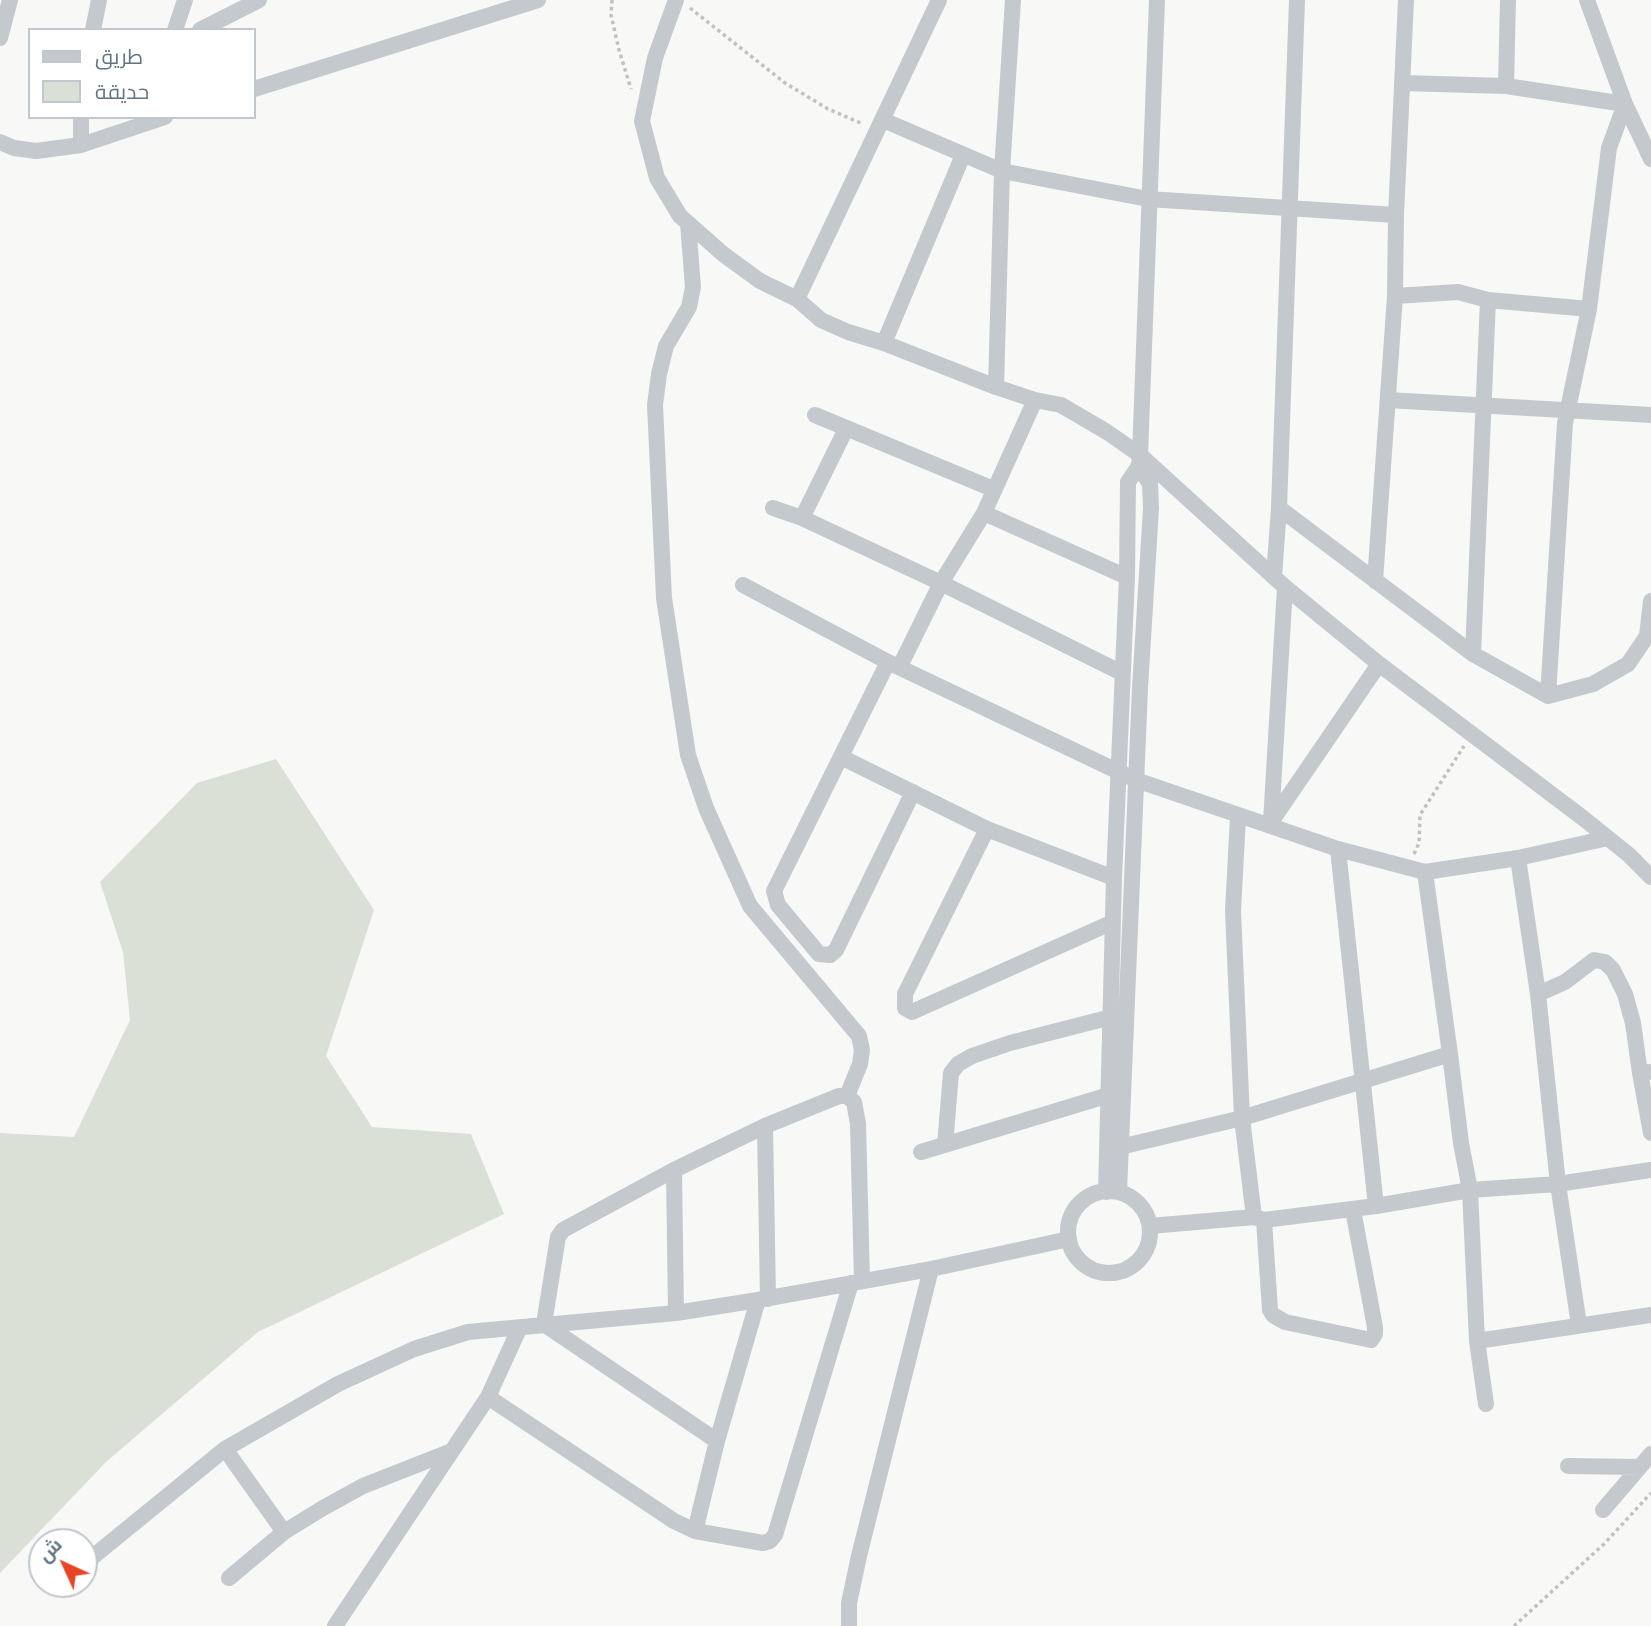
<!DOCTYPE html>
<meta charset="utf-8">
<style>
body{margin:0}
#map{position:relative;width:1651px;height:1626px;overflow:hidden;background:#f8f8f6;font-family:"IBM Plex Sans",Cairo,sans-serif}
canvas{display:block}
.legend{position:absolute;left:28px;top:28px;width:228px;height:91px;box-sizing:border-box;background:#fff;border:2px solid #c0c8cd;margin:0;padding:9px 12px;list-style:none;font-size:21px;color:#627682}
.legend li{display:flex;align-items:center;gap:14px;height:35px}
.legend b{width:35px;border:2px solid #c0c8cd}
.north{position:absolute;left:28px;top:1528px;width:70px;height:70px;box-sizing:border-box;background:#fff;border:2px solid #c0c8cd;border-radius:50%;rotate:315deg;font-size:19px;font-weight:700;line-height:28px;text-align:center;color:#627682}
.north::after{content:'';display:block;margin:auto;width:24px;height:32px;background:#e84526;clip-path:polygon(50% 0,100% 100%,50% 72%,0 100%)}
</style>
<div id="map">
<canvas width="1651" height="1626"></canvas>
<ul class="legend">
<li><b style="height:9px;background:#c3c9cc"></b>طريق</li>
<li><b style="height:19px;background:#dae0d6"></b>حديقة</li>
</ul>
<div class="north">ش</div>
</div>
<script>
const ctx = document.querySelector('canvas').getContext('2d');
ctx.lineJoin = 'round';
function paint(path, color) {
  ctx.fillStyle = color;
  ctx.fill(path, 'evenodd');
}
function shape(rows) {
  const path = new Path2D();
  for (const r of rows) {
    if (r.length === 3) {
      path.moveTo(r[0] + r[2], r[1]);
      path.arc(r[0], r[1], r[2], 0, 2 * Math.PI);
      continue;
    }
    path.moveTo(r[0], r[1]);
    for (let i = 2; i < r.length; i += 2) path.lineTo(r[i], r[i + 1]);
  }
  return path;
}
function trace(path, color, width, dash) {
  ctx.strokeStyle = color;
  ctx.lineWidth = width;
  ctx.lineCap = dash ? 'butt' : 'round';
  ctx.setLineDash(dash || []);
  ctx.stroke(path);
}
paint(shape([
 [276,759,374,910,326,1056,372,1127,471,1134,504,1214,258,1332,106,1462,0,1573,0,1133,74,1137,130,1020,123,952,100,882,197,783]
]), '#dae0d6');
trace(shape([
 [612,0,611,15,619,50,631,89],
 [690,8,785,83,828,109,863,124],
 [1414,854,1419,843,1420,815,1464,746],
 [1514,1626,1604,1544,1651,1493]
]), '#bfc2c4', 3.5, [3.5, 3.5]);
trace(shape([
 [676,0,655,58,642,121,657,178,680,216,723,254,760,281,797,299,821,320,848,332,884,343,996,387,1035,400,1061,405,1107,432,1140,455,1285,587,1379,664,1583,818,1629,855,1651,877],
 [1587,0,1625,104,1651,159],
 [93,30,99,0],
 [175,30,185,0],
 [200,30,259,0],
 [0,38,10,0],
 [1402,83,1506,86,1625,104,1609,148,1589,309,1565,423,1548,696],
 [1506,86,1508,0],
 [254,89,538,0],
 [883,120,1002,171,1148,199,1396,215],
 [0,142,14,148,36,151,81,145,165,117],
 [81,145,81,117],
 [688,223,693,287,689,307,666,346,659,374,655,405,664,598,688,755,706,808,750,906,859,1036,862,1050,860,1064,847,1096],
 [1395,296,1458,292,1488,300,1473,654],
 [797,299,939,0],
 [1488,300,1589,309],
 [884,343,963,155],
 [996,387,1002,171,1013,0],
 [1388,400,1651,415],
 [815,415,993,489],
 [773,508,802,518,941,583,1122,673],
 [1279,508,1473,654,1548,696,1593,684,1628,664,1647,636,1651,601],
 [984,513,1127,577],
 [802,518,846,429],
 [1274,577,1279,508,1297,0],
 [1375,581,1395,296,1396,215,1406,0],
 [743,585,888,662,1136,780,1338,849,1425,872,1518,858,1608,838],
 [888,662,774,891,778,905,819,954,830,955,836,950,913,792],
 [900,666,941,583,984,513,1035,400],
 [841,757,987,829],
 [1238,817,1233,911,1242,1118,1254,1217],
 [1271,822,1285,587],
 [1269,825,1379,664],
 [1338,849,1376,1206],
 [1518,858,1538,994],
 [1425,872,1450,1054],
 [1113,922,912,1012,905,1008,905,994,987,829,1114,878],
 [1649,1072,1640,1073,1651,1133],
 [765,1126,768,1299],
 [945,1145,951,1073,958,1064,972,1056,1010,1043,1111,1017,1119,1017],
 [1120,1147,1242,1118,1450,1054,1461,1143,1470,1190,1477,1341,1651,1315],
 [921,1152,1109,1095],
 [674,1170,676,1313],
 [1109,1232,41],
 [1106,1192,1114,878,1127,577,1128,482,1139,466,1140,455,1157,0],
 [1119,1192,1140,688,1151,508,1150,484,1139,466],
 [1264,1220,1270,1310,1273,1315,1285,1322,1371,1340,1375,1334,1375,1327,1353,1210],
 [1150,1226,1254,1217,1264,1220,1376,1206,1470,1190,1558,1184,1651,1170],
 [1579,1325,1558,1184,1538,994,1565,982,1594,960,1605,962,1613,970,1625,994,1633,1023,1640,1073],
 [520,1327,488,1397,674,1521,695,1531,763,1543,770,1541,775,1535,851,1283],
 [1477,1341,1486,1404],
 [717,1441,544,1324,558,1237,563,1230,674,1170,765,1126,839,1096,847,1096,854,1102,858,1124,862,1281],
 [225,1449,338,1384,414,1349,468,1332,676,1313,758,1300,931,1269,1069,1239],
 [1568,1466,1640,1467],
 [1603,1510,1651,1454],
 [695,1531,717,1441,758,1300],
 [84,1564,225,1449,284,1532],
 [229,1578,284,1532,323,1508,363,1486,452,1451],
 [335,1626,488,1397],
 [849,1626,849,1603,859,1556,931,1269]
]), '#c3c9cc', 16);
</script>
